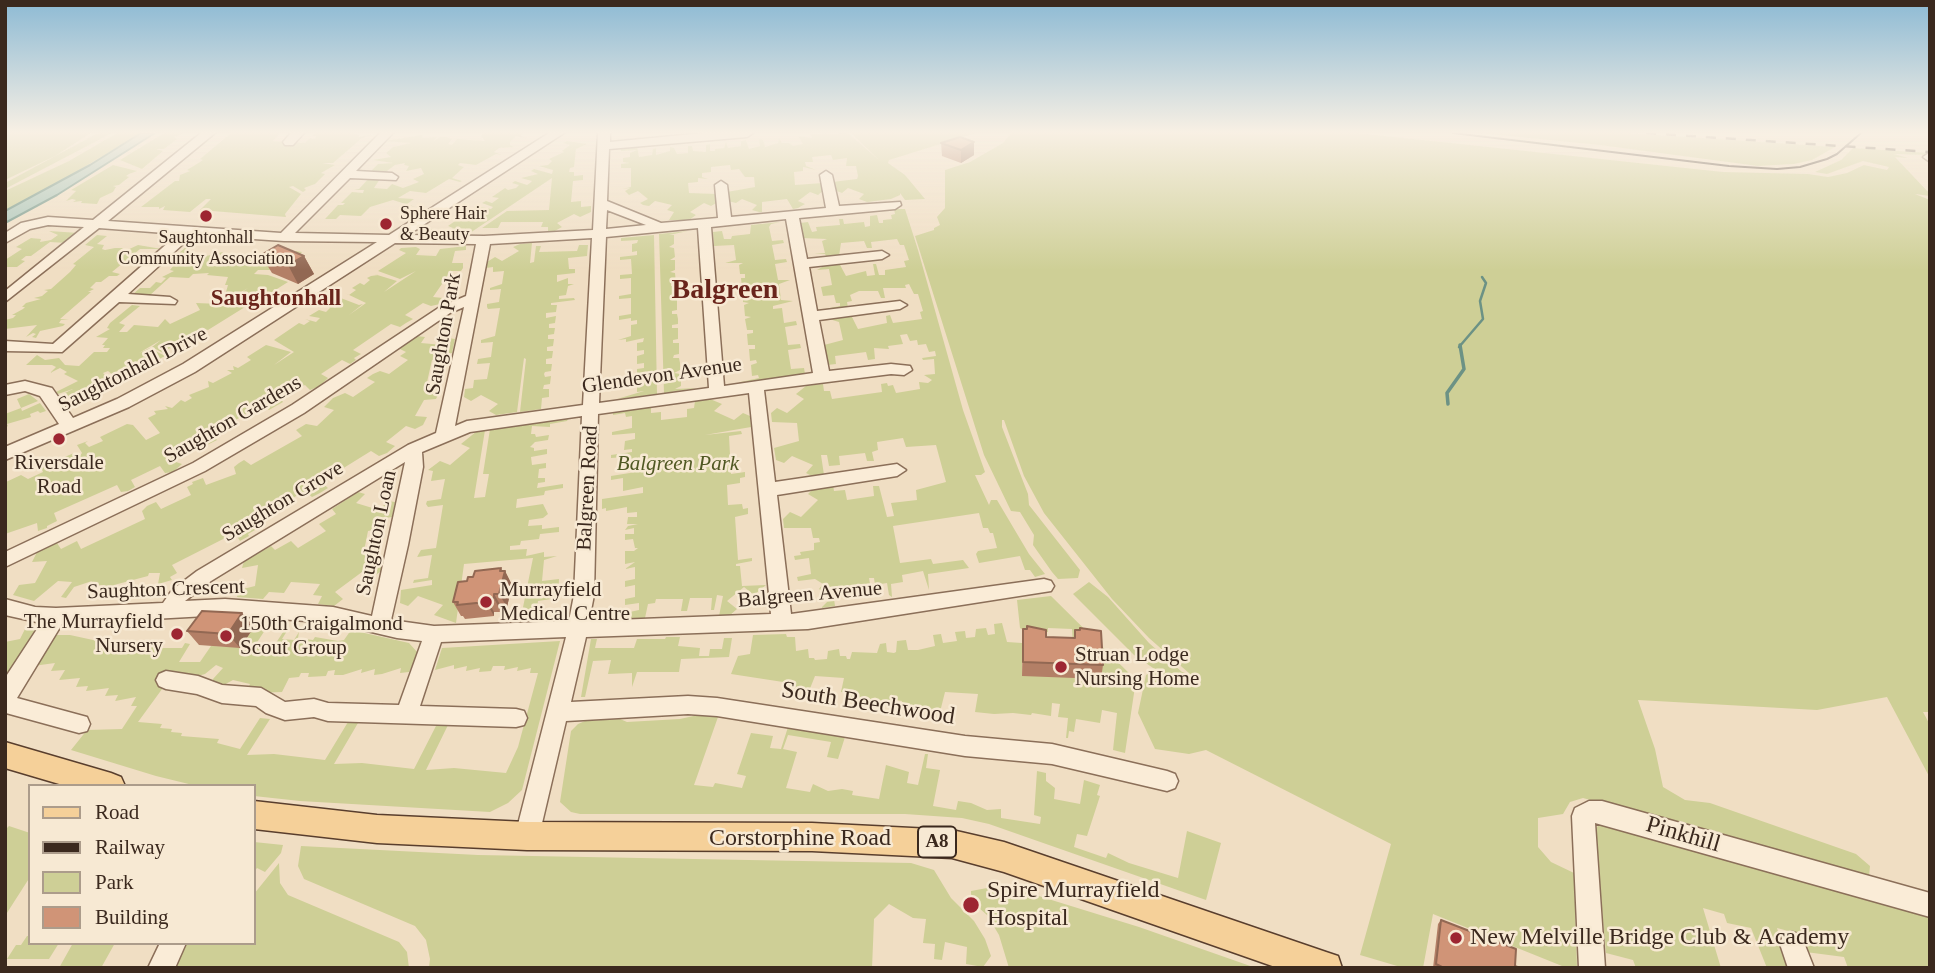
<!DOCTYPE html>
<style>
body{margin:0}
#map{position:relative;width:1935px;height:973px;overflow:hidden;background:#f0dec3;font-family:"Times New Roman",serif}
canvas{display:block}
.frame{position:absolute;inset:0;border:7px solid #3b291e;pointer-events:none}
.legend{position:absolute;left:28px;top:784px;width:228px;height:161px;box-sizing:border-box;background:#f7e9d3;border:2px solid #ac9c8b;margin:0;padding:9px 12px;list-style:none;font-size:21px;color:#3b291e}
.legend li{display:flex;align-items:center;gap:14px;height:35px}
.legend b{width:35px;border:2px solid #ac9c8b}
</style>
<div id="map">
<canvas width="1935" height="973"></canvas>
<div class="frame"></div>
<ul class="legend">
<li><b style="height:9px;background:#f5d099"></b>Road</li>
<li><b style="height:9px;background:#3b291e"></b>Railway</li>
<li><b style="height:19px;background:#cecf96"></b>Park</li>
<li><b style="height:19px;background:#d09477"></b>Building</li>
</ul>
</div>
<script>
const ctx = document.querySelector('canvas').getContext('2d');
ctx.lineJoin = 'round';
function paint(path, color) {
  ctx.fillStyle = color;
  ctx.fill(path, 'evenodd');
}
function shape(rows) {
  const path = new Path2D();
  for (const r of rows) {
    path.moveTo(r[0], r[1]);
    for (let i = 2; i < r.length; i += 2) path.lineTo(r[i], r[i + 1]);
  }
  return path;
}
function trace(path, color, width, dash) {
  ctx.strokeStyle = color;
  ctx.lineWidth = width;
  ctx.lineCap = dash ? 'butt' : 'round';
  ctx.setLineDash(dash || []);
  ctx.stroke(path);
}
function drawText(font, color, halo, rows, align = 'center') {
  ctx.font = font + ' "Times New Roman",serif';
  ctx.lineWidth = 5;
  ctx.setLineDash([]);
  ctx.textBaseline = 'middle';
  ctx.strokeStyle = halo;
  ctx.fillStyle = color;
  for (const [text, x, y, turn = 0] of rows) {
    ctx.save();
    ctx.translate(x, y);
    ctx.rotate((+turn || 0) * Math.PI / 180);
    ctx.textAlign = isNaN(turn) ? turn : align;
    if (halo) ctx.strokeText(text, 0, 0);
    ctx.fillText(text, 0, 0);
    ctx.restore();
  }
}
paint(shape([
 [5,133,91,133,55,156,5,180],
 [98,133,112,133,5,189,5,183],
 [117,133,141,133,36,196,5,210,5,191,69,161],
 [164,133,184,133,174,137,177,139,164,149,156,149,163,151,142,169,120,160],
 [231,133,280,133,273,141,305,143,310,138,315,139,316,136,312,136,315,133,355,133,359,135,358,137,375,134,362,138,333,163,322,163,335,165,321,173,325,174,315,184,304,188,306,190,303,192,293,186,289,187,301,194,285,214,286,217,200,210,211,199,206,199,190,212,163,210,165,206,159,209,159,207,141,207,175,181,179,181,180,175,190,171,187,170,200,162,203,160,200,159],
 [483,133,524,133,521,136,529,139,516,136,510,142,510,145,514,147,499,148,494,152,502,155,496,154,476,165,460,163,458,165,464,167,452,178,462,181,460,182,449,179,426,193,410,191,398,198,414,199,407,204,418,208,393,200,370,207,361,216,340,215,336,219,325,219,338,205,343,205,345,203,341,203,352,192,363,193,364,190,354,190,359,189,369,178,380,179,374,188,387,189,392,184,403,188,419,182,413,179,424,174,421,168,406,171,409,166,404,165,405,163,395,165,383,174,371,171,378,164,393,163,373,160,391,157,386,153,393,147,411,143,385,141,422,135,423,138,437,137,434,141,440,137,447,137,452,139,448,144,452,145,457,139,485,141,481,136],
 [848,133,879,160,851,133,976,133,889,160,888,163,905,175,925,199,905,200,900,193,900,195,891,199,867,202,859,199,864,194,848,188,842,193,834,190,832,182,857,179,858,176,856,166,846,166,847,158,833,160,831,155,812,157,813,162,805,162,806,166,816,170,803,167,803,171,794,172,795,185,823,183,824,190,818,195,810,192,798,201,805,204,798,208,793,209,787,199,762,202,762,212,759,212,752,210,757,205,742,199,736,203,728,201,727,192,755,187,754,177,745,177,739,169,731,170,730,165,711,167,711,172,702,173,702,177,708,179,698,178,698,182,688,183,689,193,717,194,718,202,711,206,704,203,690,212,696,215,689,220,669,220,674,212,667,210,672,205,655,201,649,206,643,205,640,203,648,199,638,191,629,195,625,191,630,188,622,189,631,187,631,168,621,168,621,164,629,163,623,162,623,158,630,157,630,153,637,150,621,151,621,147,637,146,639,157,652,155,653,149,656,148,656,155,670,151,670,147,674,148,677,154,688,153,688,146,692,146,693,151,706,152,706,145,710,144,710,151,715,151,715,149,724,148,726,142,728,148,741,146,741,141,746,140,749,149,760,146,759,139,763,140,765,147,778,143,779,138,782,143,789,143,793,146,803,144,798,136,812,138,810,134],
 [1011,133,1357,133,1723,172,1808,174,1828,177,1847,173,1864,165,1887,170,1889,167,1863,161,1827,174,1815,172,1841,160,1853,148,1930,153,1930,155,1894,154,1908,158,1895,157,1930,194,1930,196,1915,194,1930,200,1930,712,1923,712,1930,725,1930,778,1887,697,1817,710,1638,700,1655,749,1663,787,1685,800,1710,803,1856,854,1870,866,1869,876,1583,798,1570,802,1563,814,1538,818,1538,847,1551,862,1574,873,1577,968,1567,968,1433,914,1423,968,1404,968,1360,955,1391,844,1206,750,1189,754,1155,749,1138,713,1146,675,1156,670,1134,655,1073,594,1089,582,1108,597,1149,643,1182,672,1190,674,1149,638,1112,599,1044,513,1024,476,1004,420,1002,420,1002,427,1028,494,1029,505,1080,570,1078,578,1058,579,1052,572,1033,545,1034,535,1020,512,1011,511,984,455,915,236,934,230,934,228,940,225,937,217,945,208,945,170,970,162,1003,143],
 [1478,133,1628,133,1835,147,1812,160,1794,164,1758,166,1600,145],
 [567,141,587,144,576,149,574,167,570,168,569,172,574,172,574,176,583,175,583,180,573,181,571,202,581,201,581,207,591,206,591,212,580,217,574,214,557,223,562,227,553,232,548,232,548,227,541,227,543,222,501,222,498,228,482,228,507,211,549,210,552,178,470,233,459,230,455,233,461,235,422,234,430,229,447,232,453,228,448,226,465,214,469,217,473,214,469,212,477,206,491,209,493,207,482,203,486,201,492,203,499,198,492,197,505,188,508,190,516,188,519,185,512,183,515,181,527,185,530,183,532,181,521,178,538,174,531,171,534,169,552,174,553,170,539,166,548,165,552,161,549,159,564,152,562,151,570,145,563,143],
 [113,165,137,171,129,174,126,176,129,177,119,185,113,186,116,187,113,192,100,198,97,204,81,203,82,201,73,202,76,200,72,199,66,201,76,191,71,190],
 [894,209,905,209,918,250,963,410,985,472,981,475,975,475,989,505,991,500,997,500,1029,554,1045,574,1035,577,1030,570,1025,570,1020,556,979,563,976,554,978,551,997,548,993,533,990,533,988,528,983,528,979,513,893,526,900,563,931,559,933,564,963,560,969,568,928,574,929,590,923,571,902,575,903,582,891,584,892,597,889,595,887,583,875,585,874,578,869,578,872,596,869,597,867,586,839,588,840,598,834,599,835,606,821,608,832,597,819,589,823,584,815,579,798,581,797,577,811,574,809,558,795,560,794,556,801,555,800,552,814,550,814,543,820,542,819,538,813,538,811,528,784,528,783,519,790,512,801,517,818,500,808,494,814,488,833,485,834,491,845,490,847,500,874,496,873,486,879,486,887,517,894,516,891,503,917,500,916,490,946,482,936,445,906,447,903,438,877,442,878,450,872,452,874,461,867,461,865,453,839,456,840,465,829,466,827,455,821,455,824,475,814,477,806,473,813,465,792,456,784,463,776,460,774,448,799,441,797,423,772,422,771,413,777,408,787,413,804,399,796,394,806,386,823,384,824,391,830,391,832,399,882,392,881,384,887,383,888,386,893,385,896,393,920,389,919,382,928,383,932,380,924,375,935,374,934,359,923,360,922,358,936,356,935,351,929,352,926,344,918,345,917,340,910,341,907,334,900,335,903,344,888,346,889,349,874,348,875,359,868,360,866,352,835,356,836,364,827,365,824,345,843,340,839,322,826,318,851,315,858,329,887,323,886,316,890,315,893,323,922,319,920,312,923,311,918,294,914,294,909,284,905,285,906,288,883,288,885,298,881,298,878,291,859,291,850,295,852,301,847,302,848,308,826,311,825,309,840,306,840,303,836,303,834,295,823,296,821,287,832,285,829,269,817,270,824,266,817,265,839,263,846,276,866,271,867,276,875,275,873,264,876,264,879,275,885,275,885,270,906,267,904,261,909,260,904,245,900,245,897,239,871,242,872,248,867,248,864,241,841,243,839,256,815,259,826,256,825,254,814,254,825,253,822,241,827,239,802,238,800,223,808,222,812,232,817,231,816,227,840,225,839,219,843,219,844,224,864,222,865,227,870,226,870,216,877,215,879,223,883,223,883,220,892,219,891,215,895,214],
 [780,222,771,224,769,227,772,241,783,240,784,243,772,245,775,260,786,259,787,262,775,264,778,280,790,280,779,284,781,300,793,301,773,306,773,309,782,308,784,323,796,321,797,325,785,327,788,345,800,344,801,348,788,350,791,369,804,368,805,374,736,383,759,378,758,375,752,376,751,365,757,363,756,360,750,361,749,349,755,349,755,345,748,345,747,334,753,333,753,330,747,330,745,319,751,317,745,316,744,305,749,303,743,302,743,296,751,295,750,289,742,288,741,278,745,278,745,274,740,274,739,265,743,263,725,263,736,260,734,245,714,246,713,232,722,231,724,239,731,239,732,236,750,234,751,225],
 [49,231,79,233,67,243,50,242,31,256,26,256,21,260,25,261,17,267,5,267,5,260,22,249,16,247,31,238,41,239,40,242,51,240,58,235],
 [688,231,669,235,674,235,674,244,669,247,674,248,675,257,670,260,675,260,675,270,670,272,675,273,676,283,671,283,671,286,676,286,677,296,671,297,671,300,677,300,677,310,672,311,672,314,677,314,678,319,678,324,672,325,672,328,678,328,678,339,673,340,673,343,679,343,679,354,674,355,673,358,679,358,680,363,680,370,674,373,680,374,681,381,681,386,675,389,697,388,664,393,659,234],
 [97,235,107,236,97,244,104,245,102,249,105,250,115,248,123,248,120,251,125,251,138,245,162,249,140,249,112,272,120,274,117,276,109,276,101,282,96,282,90,288,94,289,88,292,91,292,60,319,69,320,61,320,59,323,65,324,63,326,40,331,36,338,32,337,36,334,33,333,26,337,37,325,5,329,5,320,13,318,16,315,12,315,23,309,25,307,22,307,26,303,41,299,34,298,42,296,48,291,44,290,51,289,70,272,76,265,73,264,94,247,85,245],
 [654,235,657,394,617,399,644,391,637,392,637,382,644,381,643,374,637,374,637,369,644,368,644,363,637,364,637,356,644,354,644,350,637,351,637,343,643,342,644,338,626,342,626,339,618,340,631,336,631,325,637,324,637,320,631,321,631,318,619,320,619,316,631,314,631,298,619,299,619,296,631,294,631,278,620,279,620,275,632,274,631,259,620,260,620,257,637,255,637,251,632,252,632,244,637,243,638,240,621,241,621,238],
 [532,243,530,263,534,262,536,246,541,246,539,252,577,251,579,245,588,245,587,256,568,258,569,269,575,269,575,273,557,275,557,282,568,278,568,284,574,284,568,286,566,295,559,296,559,299,574,298,575,300,551,303,551,305,557,305,556,312,546,313,546,318,556,316,555,323,549,324,549,328,555,328,554,334,548,335,548,339,554,339,553,346,547,347,547,351,553,351,552,358,546,359,546,364,552,364,551,371,545,372,544,374,545,377,551,376,550,384,544,385,543,389,549,389,549,397,542,398,541,409,520,412,526,359,524,358,517,412,496,415,489,411,498,404,481,395,471,401,464,397,465,389,473,388,474,380,487,379,490,363,477,364,478,359,491,357,493,342,481,343,481,340,495,336,500,308,488,309,487,307,487,304,499,302,501,289,490,290,490,288,502,284,504,271,493,272,493,267,486,268,487,262,495,257,502,261,519,251,513,247,520,244],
 [187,246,191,246,185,252,202,257,223,252,208,268,220,257,261,257,267,251,273,251,291,258,296,251,302,252,296,259,272,270,258,270,254,274,268,275,288,282,250,306,232,299,248,288,219,305,230,300,245,307,208,330,204,329,196,334,199,336,175,350,170,348,163,353,152,347,161,340,139,353,150,348,165,356,119,380,108,371,103,373,113,383,67,405,59,396,73,389,58,394,56,392,78,381,64,374,67,372,60,368,50,373,56,367,52,365,26,365,37,355,45,360,59,358,65,365,79,366,94,352,107,352,110,348,103,348,105,345,102,345,108,338,96,337,110,329,107,328,110,323,132,305,140,306,119,323,125,325,119,332,127,332,134,325,158,327,165,319,170,324,200,310,196,303,220,304,221,302,215,302,230,293,226,292,228,285,225,285,228,277,207,275,209,273,193,274,189,278,170,277,149,296,132,295,140,288,150,288,156,282,161,283,166,278,162,277,174,271,170,270,174,265,166,265,175,263,170,261],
 [466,246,466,250,455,251,452,263,463,263,463,268,461,271,451,271,433,297,443,298,440,304,431,306,423,303,405,315,413,319,406,323,400,327,391,324,353,350,361,354,354,358,356,360,350,364,342,360,321,374,328,378,320,386,310,390,305,385,279,396,283,402,269,410,262,405,211,434,217,440,205,446,195,443,173,461,182,464,173,472,165,473,160,466,131,480,135,487,128,491,121,492,117,485,54,513,57,521,47,526,47,528,38,531,37,523,5,534,6,482,21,475,28,479,43,472,41,467,48,464,49,472,57,468,56,465,62,462,60,459,74,453,77,458,79,457,82,453,77,445,88,441,85,443,89,447,103,441,100,437,127,424,133,425,146,440,160,433,148,418,156,414,154,411,168,409,165,406,172,408,181,400,185,402,192,398,189,395,209,387,208,381,213,383,232,373,227,370,234,370,233,366,238,368,251,360,247,357,266,345,291,352,274,365,294,352,274,340,299,323,304,325,310,321,305,319,316,322,320,318,309,316,319,310,326,312,330,308,325,306,338,297,359,305,363,304,349,315,366,303,345,293,349,295,356,290,352,288,360,283,364,285,370,280,367,278,371,276,378,275,374,274,397,281,384,292,416,271,400,279,378,271,406,253,399,250,401,248,416,247,420,249,416,255,436,256,440,249],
 [417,336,425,337,421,343,443,345,448,338,455,339,452,353,446,354,445,358,432,360,425,391,438,390,438,395,436,399,424,400,415,416,427,417,423,425,415,429,406,426,386,442,395,446,387,453,379,456,371,451,321,482,328,488,320,493,312,497,305,491,249,523,255,530,248,534,249,536,240,541,235,533,172,565,177,573,170,577,172,580,158,584,160,573,149,573,148,576,114,585,112,596,104,598,104,595,98,596,105,585,89,586,92,581,74,587,66,598,61,597,72,582,58,581,34,601,13,595,19,585,35,583,47,561,32,562,37,552,57,543,61,549,77,541,81,549,145,519,142,511,147,506,156,502,161,509,191,495,187,487,193,484,192,482,203,478,206,485,236,474,234,467,239,463,244,460,251,465,302,436,296,430,306,424,317,426,334,410,324,407,333,398,345,393,353,397,375,382,367,378,373,374,380,371,389,374,408,360,400,356,406,352,400,349],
 [29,394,38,401,21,408,22,411,40,403,46,411,40,413,38,411,30,414,31,417,7,424,8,426,5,428,5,414,21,408,17,399],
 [710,399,722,404,714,411,734,420,743,413,750,416,751,427,705,435,741,431,742,434,729,436,731,474,745,472,745,477,740,478,740,483,727,485,728,505,742,504,743,509,748,508,748,514,735,517,738,560,752,558,752,561,736,564,736,566,740,566,742,586,766,585,754,595,744,587,727,601,737,609,729,616,719,616,723,596,717,595,714,610,711,610,712,598,690,598,687,611,681,611,683,599,656,599,655,603,648,604,645,618,625,620,625,613,639,610,639,603,625,605,625,599,635,597,635,585,625,587,625,581,635,579,635,567,625,569,635,562,625,564,625,551,634,551,638,548,635,548,633,539,625,540,625,534,634,534,634,528,625,530,628,526,638,524,627,524,628,517,637,517,637,512,627,513,627,507,606,511,606,508,602,509,602,499,643,493,643,487,623,491,623,478,611,480,611,476,636,472,636,469,624,470,624,457,611,458,611,455,632,452,632,449,624,450,625,441,635,439,635,433,612,435,612,432,632,428,632,416,626,417,625,413,613,415,613,412,651,407,651,413,661,412,661,420,687,417,687,409,694,408,695,401],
 [568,419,567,421,550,424,550,427,532,426,531,434,535,434,536,437,549,435,548,440,535,442,530,447,534,448,534,451,547,449,547,454,531,457,532,465,546,463,546,468,539,469,538,478,545,478,545,482,538,483,537,488,563,484,563,488,545,491,544,495,517,499,516,508,543,504,548,514,543,518,529,520,528,526,542,525,542,529,559,527,559,532,540,534,539,539,521,541,520,545,510,546,510,550,527,549,526,556,544,552,544,557,557,556,544,560,542,581,559,579,558,598,538,601,537,609,524,611,523,622,520,622,533,558,464,564,456,623,434,615,443,605,418,596,408,606,400,603,401,590,432,585,432,580,413,583,414,580,428,578,432,555,417,557,421,550,436,548,443,505,428,507,426,504,427,501,441,499,445,479,431,481,433,471,428,470,440,461,450,465,470,448,461,444,477,431,485,430,474,498,485,497,489,474,483,474,490,429],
 [358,492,365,494,356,503,379,510,388,501,395,502,392,517,385,518,383,528,368,531,364,551,379,550,377,559,383,559,381,571,372,578,362,572,335,592,343,599,334,606,318,604,322,596,313,595,320,584,291,582,284,593,269,592,263,599,237,597,239,590,255,586,258,565,242,568,244,561,271,546,275,550,291,541,298,548,326,531,319,524,336,514,332,509],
 [1051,596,1136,680,1125,753,1113,750,1117,713,1102,710,1100,723,1076,719,1074,732,1069,731,1068,738,1066,738,1068,718,1058,717,1060,704,1052,703,1051,716,1032,713,1031,715,1013,713,994,714,975,712,978,694,945,692,940,712,901,706,902,701,896,700,895,705,849,698,851,693,841,692,844,678,815,676,809,691,782,687,783,682,731,674,738,656,750,654,753,635,786,634,787,637,795,637,796,651,808,649,809,658,814,658,815,660,827,659,828,651,839,649,840,656,846,656,847,659,850,659,852,652,877,653,880,644,886,643,887,652,894,653,896,652,897,641,906,640,908,650,918,650,935,646,933,635,941,634,943,643,957,641,955,632,965,631,966,638,975,637,976,629,986,628,988,635,995,634,994,624,1002,623,1007,642,1022,643,1022,676,1073,644,1072,629,1048,628,1048,632,1026,632,1020,628,1017,600],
 [254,627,267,627,256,644,274,646,285,629,287,631,282,639,294,640,299,632,298,638,313,640,315,637,338,641,344,640,351,630,409,643,418,653,409,672,400,673,401,668,382,674,374,675,375,669,361,673,362,669,343,675,334,675,335,670,328,671,326,676,308,677,309,673,301,673,299,677,289,678,282,692,256,693,247,690,250,684,233,680,220,687,213,683,213,679,223,668,216,665,205,674,165,685,138,722,162,724,160,728,172,729,171,732,182,733,181,736,219,739,217,743,240,749,260,718,270,719,247,755,274,754,325,760,348,722,358,723,334,764,362,763,414,769,437,724,448,725,426,770,454,768,506,773,518,747,538,673,530,673,531,668,517,671,518,667,504,670,505,666,493,666,491,671,479,672,480,668,466,671,467,666,454,669,454,665,435,670,442,648,560,641,522,790,508,803,490,812,300,801,254,796,254,786,197,786,156,776,71,750,87,730,122,729,137,706,131,706,136,697,115,701,118,695,105,696,109,688,86,691,88,686,76,687,80,678,59,680,65,670,51,671,55,663,33,666,53,635,70,635,144,651,153,642,157,643,155,648,182,648,185,643,190,644,179,662,200,662,211,646,240,647],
 [36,628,36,630,5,681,5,642,20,639,25,629],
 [666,637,680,637,678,646,700,648,699,656,709,656,710,649,722,649,724,638,732,638,729,657,681,659,679,672,637,672,632,687,632,673,608,674,611,660,593,661,585,697,581,697,591,639,597,639,595,648,634,648,637,639,665,639],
 [698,715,718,717,694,785,713,787,715,783,742,788,746,776,737,774,751,733,773,736,770,748,781,749,788,727,845,737,838,759,827,757,831,742,788,735,783,749,797,752,786,788,810,792,813,784,828,791,842,789,853,791,852,795,879,799,886,765,909,772,907,783,918,785,925,754,928,754,926,768,940,770,933,806,956,810,958,801,971,803,987,810,1001,809,1001,818,1040,824,1041,817,1034,815,1037,771,1046,773,1046,781,1055,788,1054,799,1080,804,1084,780,1100,785,1097,795,1100,796,1087,836,1077,834,1074,847,1106,858,1108,853,1129,863,1178,878,1187,831,1221,843,1206,900,989,824,962,818,905,814,580,814,571,812,560,802,571,731,578,724,585,721,620,719,627,722,680,719],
 [1600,822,1930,918,1930,968,1848,968,1844,957,1798,951,1792,932,1777,928,1789,968,1767,968,1751,928,1727,923,1724,914,1703,908,1721,968,1636,968,1633,960,1606,953,1595,831],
 [9,826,30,833,30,877,5,916,5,830],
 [254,842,283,845,281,853,265,872,257,868,254,872],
 [301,846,478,855,911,863,934,870,951,898,974,921,985,939,991,956,983,967,966,964,967,947,945,942,942,960,934,959,935,944,923,943,926,919,913,918,889,904,874,919,872,968,429,968,430,959,426,940,415,926,304,879,298,866],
 [279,863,280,883,288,895,399,942,407,952,409,968,168,968,182,943,254,943,254,894],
 [1003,885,1139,927,1256,968,1009,968,999,935,987,915,971,901,971,891],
 [27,936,30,936,30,943,59,943,49,959,7,959,16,945,21,945],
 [73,943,115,943,101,968,59,968]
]), '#cecf96');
const water = shape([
 [141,133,155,133,57,195,5,223,5,211,90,165,141,133]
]);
paint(water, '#a5c3b7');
trace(water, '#6c9285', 2);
trace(shape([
 [1459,347,1483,319,1480,301,1486,283,1482,277]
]), '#6c9285', 2.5);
trace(shape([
 [1448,404,1447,393,1464,369,1460,345]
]), '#6c9285', 3.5);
const minor = shape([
 [201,133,215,133,108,221,281,233,380,133,393,133,356,171,392,173,398,177,396,180,350,178,295,233,389,235,549,133,564,133,408,235,484,236,593,230,598,133,610,133,610,142,704,133,753,133,747,137,609,149,607,201,661,223,718,218,715,185,721,181,727,185,731,217,826,208,820,175,826,171,832,175,839,206,900,202,901,205,895,209,799,218,807,259,882,251,889,255,882,259,809,267,817,311,900,301,907,305,900,309,819,320,829,371,891,364,910,366,912,370,904,375,891,374,764,390,775,482,897,464,906,470,897,476,777,495,791,614,1044,579,1051,581,1054,586,1051,591,808,629,586,637,571,702,688,696,717,698,965,736,1052,744,1167,771,1175,774,1178,781,1175,788,1167,791,1052,764,965,756,717,716,688,714,566,721,539,836,535,844,527,847,519,844,515,836,566,637,441,642,420,706,516,709,524,711,527,718,524,725,516,727,328,721,314,717,285,720,266,713,256,706,222,703,197,694,166,689,159,686,156,680,159,674,166,671,198,676,222,685,261,688,285,702,314,699,328,703,399,705,422,641,397,638,333,623,225,615,62,624,17,698,87,717,90,724,87,731,79,733,6,713,5,678,41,623,5,615,5,599,35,607,56,608,163,603,172,590,197,571,408,445,436,433,464,307,450,313,304,413,205,471,5,567,5,552,193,463,292,405,440,307,466,296,476,244,395,243,195,372,129,407,5,460,5,447,59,424,40,396,25,391,5,395,5,385,25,381,52,388,73,418,117,399,183,364,377,242,284,241,193,235,128,294,170,297,177,301,175,304,119,302,62,352,5,351,5,341,53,344,178,234,99,228,5,302,5,291,84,227,48,225,30,229,5,243,5,233,21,223,48,217,93,220,201,133],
 [607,210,646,225,606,229,607,210],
 [786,219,813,373,724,386,711,227,786,219],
 [698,228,709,388,599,403,606,237,698,228],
 [592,238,583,405,467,421,455,426,490,244,592,238],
 [749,393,771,614,589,621,594,595,598,414,749,393],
 [582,416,574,595,569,621,434,626,391,620,408,545,423,467,422,452,470,432,582,416],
 [405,462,372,616,333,607,225,599,185,601,211,581,405,462],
 [291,133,304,133,293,145,285,145,283,142,291,133],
 [1929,153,1930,154,1930,162,1923,157,1929,153],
 [1589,801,1602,801,1930,893,1930,917,1595,823,1605,968,1579,968,1572,816,1575,808,1589,801],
 [1792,932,1801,935,1814,968,1788,968,1780,944,1783,935,1792,932],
 [160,943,186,943,175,968,148,968,160,943]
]);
const major = shape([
 [5,742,111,773,121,777,125,786,66,786,5,768,5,742],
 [254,801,377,815,527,822,812,823,952,830,1004,842,1326,952,1338,956,1342,968,1278,968,1004,872,952,858,812,851,527,850,377,843,254,829,254,801]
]);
trace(minor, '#8b6f59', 3);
trace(major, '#593e2d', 3);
paint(minor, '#faecd7');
paint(major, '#f5d099');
trace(shape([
 [1453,133,1729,166,1777,169,1800,167,1827,159,1837,154,1861,133]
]), '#3b291e', 2);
trace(shape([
 [1646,133,1930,152]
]), '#3b291e', 2.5, [10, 10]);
paint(shape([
 [941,143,974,155,961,163,942,156],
 [261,255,304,256,314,274,298,284,272,273],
 [502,571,505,571,512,585,507,607,502,608,501,612,494,612,494,616,465,619,463,616,461,616,453,602,467,581],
 [242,613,254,627,240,648,199,645,187,631],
 [1023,629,1046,637,1074,638,1075,630,1103,665,1101,679,1022,676],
 [1441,920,1515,966,1520,968,1433,968,1438,924]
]), '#b37f66');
paint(shape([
 [974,142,974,155,961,163,961,150],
 [304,256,314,274,298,284,288,265],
 [501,568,504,575,505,571,512,585,507,607,499,594],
 [494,594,502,608,501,612,494,598],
 [487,599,494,612,494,616,486,602],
 [242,613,254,627,240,648,228,634]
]), '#926853');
const building = shape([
 [960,137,974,142,961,150,941,143,960,137],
 [278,245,304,256,288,265,261,255,278,245],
 [501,568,500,571,505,571,499,594,494,594,494,598,487,599,486,602,457,605,458,602,453,602,458,582,467,581,468,577,473,577,475,571,501,568],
 [202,611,242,613,228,634,187,631,202,611],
 [1027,626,1046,630,1046,637,1075,638,1075,630,1080,630,1080,628,1101,631,1103,665,1023,662,1023,629,1027,629,1027,626],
 [1441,920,1516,949,1515,966,1520,968,1444,968,1436,964,1441,920]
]);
paint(building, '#d09477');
trace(building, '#926853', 2);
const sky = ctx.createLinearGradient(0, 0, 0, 270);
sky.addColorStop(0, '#8dbad4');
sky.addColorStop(0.49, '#f8f0e4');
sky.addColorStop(1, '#f8f0e400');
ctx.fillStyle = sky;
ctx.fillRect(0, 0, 1935, 270);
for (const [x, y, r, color] of [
 [206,216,7,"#9d2632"],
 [386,224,7,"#9d2632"],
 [59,439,7,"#9d2632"],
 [486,602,7,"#9d2632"],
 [177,634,7,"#9d2632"],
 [226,636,7,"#9d2632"],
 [1061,667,7,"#9d2632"],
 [971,905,9,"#9d2632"],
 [1456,938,7,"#9d2632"]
]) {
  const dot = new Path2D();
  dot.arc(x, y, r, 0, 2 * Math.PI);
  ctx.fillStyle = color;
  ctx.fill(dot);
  trace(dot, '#f7e9d3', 2.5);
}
drawText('18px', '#3b291e', '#f7e9d3', [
 ["Sphere Hair",400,214],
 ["& Beauty",400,235],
 ["Saughtonhall",206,238,"center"],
 ["Community Association",206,259,"center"]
], 'left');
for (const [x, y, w] of [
 [937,842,38]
]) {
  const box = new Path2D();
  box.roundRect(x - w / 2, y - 15.5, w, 31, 5);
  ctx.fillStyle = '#f7e9d3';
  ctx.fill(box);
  trace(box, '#3b291e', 2);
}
drawText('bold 19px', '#3b291e', null, [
 ["A8",937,842]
]);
drawText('21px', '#3b291e', '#f7e9d3', [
 ["Saughton Park",444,334,-80],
 ["Saughtonhall Drive",133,370,-27],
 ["Glendevon Avenue",662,376,-8],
 ["Saughton Gardens",233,420,-30],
 ["Balgreen Road",588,488,-87],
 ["Saughton Grove",283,502,-31],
 ["Saughton Loan",377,533,-78],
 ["Saughton Crescent",166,590,-2],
 ["Balgreen Avenue",810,595,-5]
]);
drawText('21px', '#3b291e', '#f7e9d3', [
 ["Riversdale",59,463,"center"],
 ["Road",59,487,"center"],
 ["Murrayfield",500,590],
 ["Medical Centre",500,614],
 ["The Murrayfield",163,622,"right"],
 ["Nursery",163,646,"right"],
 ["150th Craigalmond",240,624],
 ["Scout Group",240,648],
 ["Struan Lodge",1075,655],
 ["Nursing Home",1075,679]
], 'left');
drawText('italic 21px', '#505823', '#f7e9d3', [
 ["Balgreen Park",678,464]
]);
drawText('bold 23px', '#69241b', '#f7e9d3', [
 ["Saughtonhall",276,299]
]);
drawText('24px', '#3b291e', '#f7e9d3', [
 ["South Beechwood",868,704,9],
 ["Pinkhill",1683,835,16],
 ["Corstorphine Road",800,839]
]);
drawText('24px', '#3b291e', '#f7e9d3', [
 ["Spire Murrayfield",987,891],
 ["Hospital",987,919],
 ["New Melville Bridge Club & Academy",1470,938]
], 'left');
drawText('bold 28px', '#69241b', '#f7e9d3', [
 ["Balgreen",725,291]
]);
</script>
